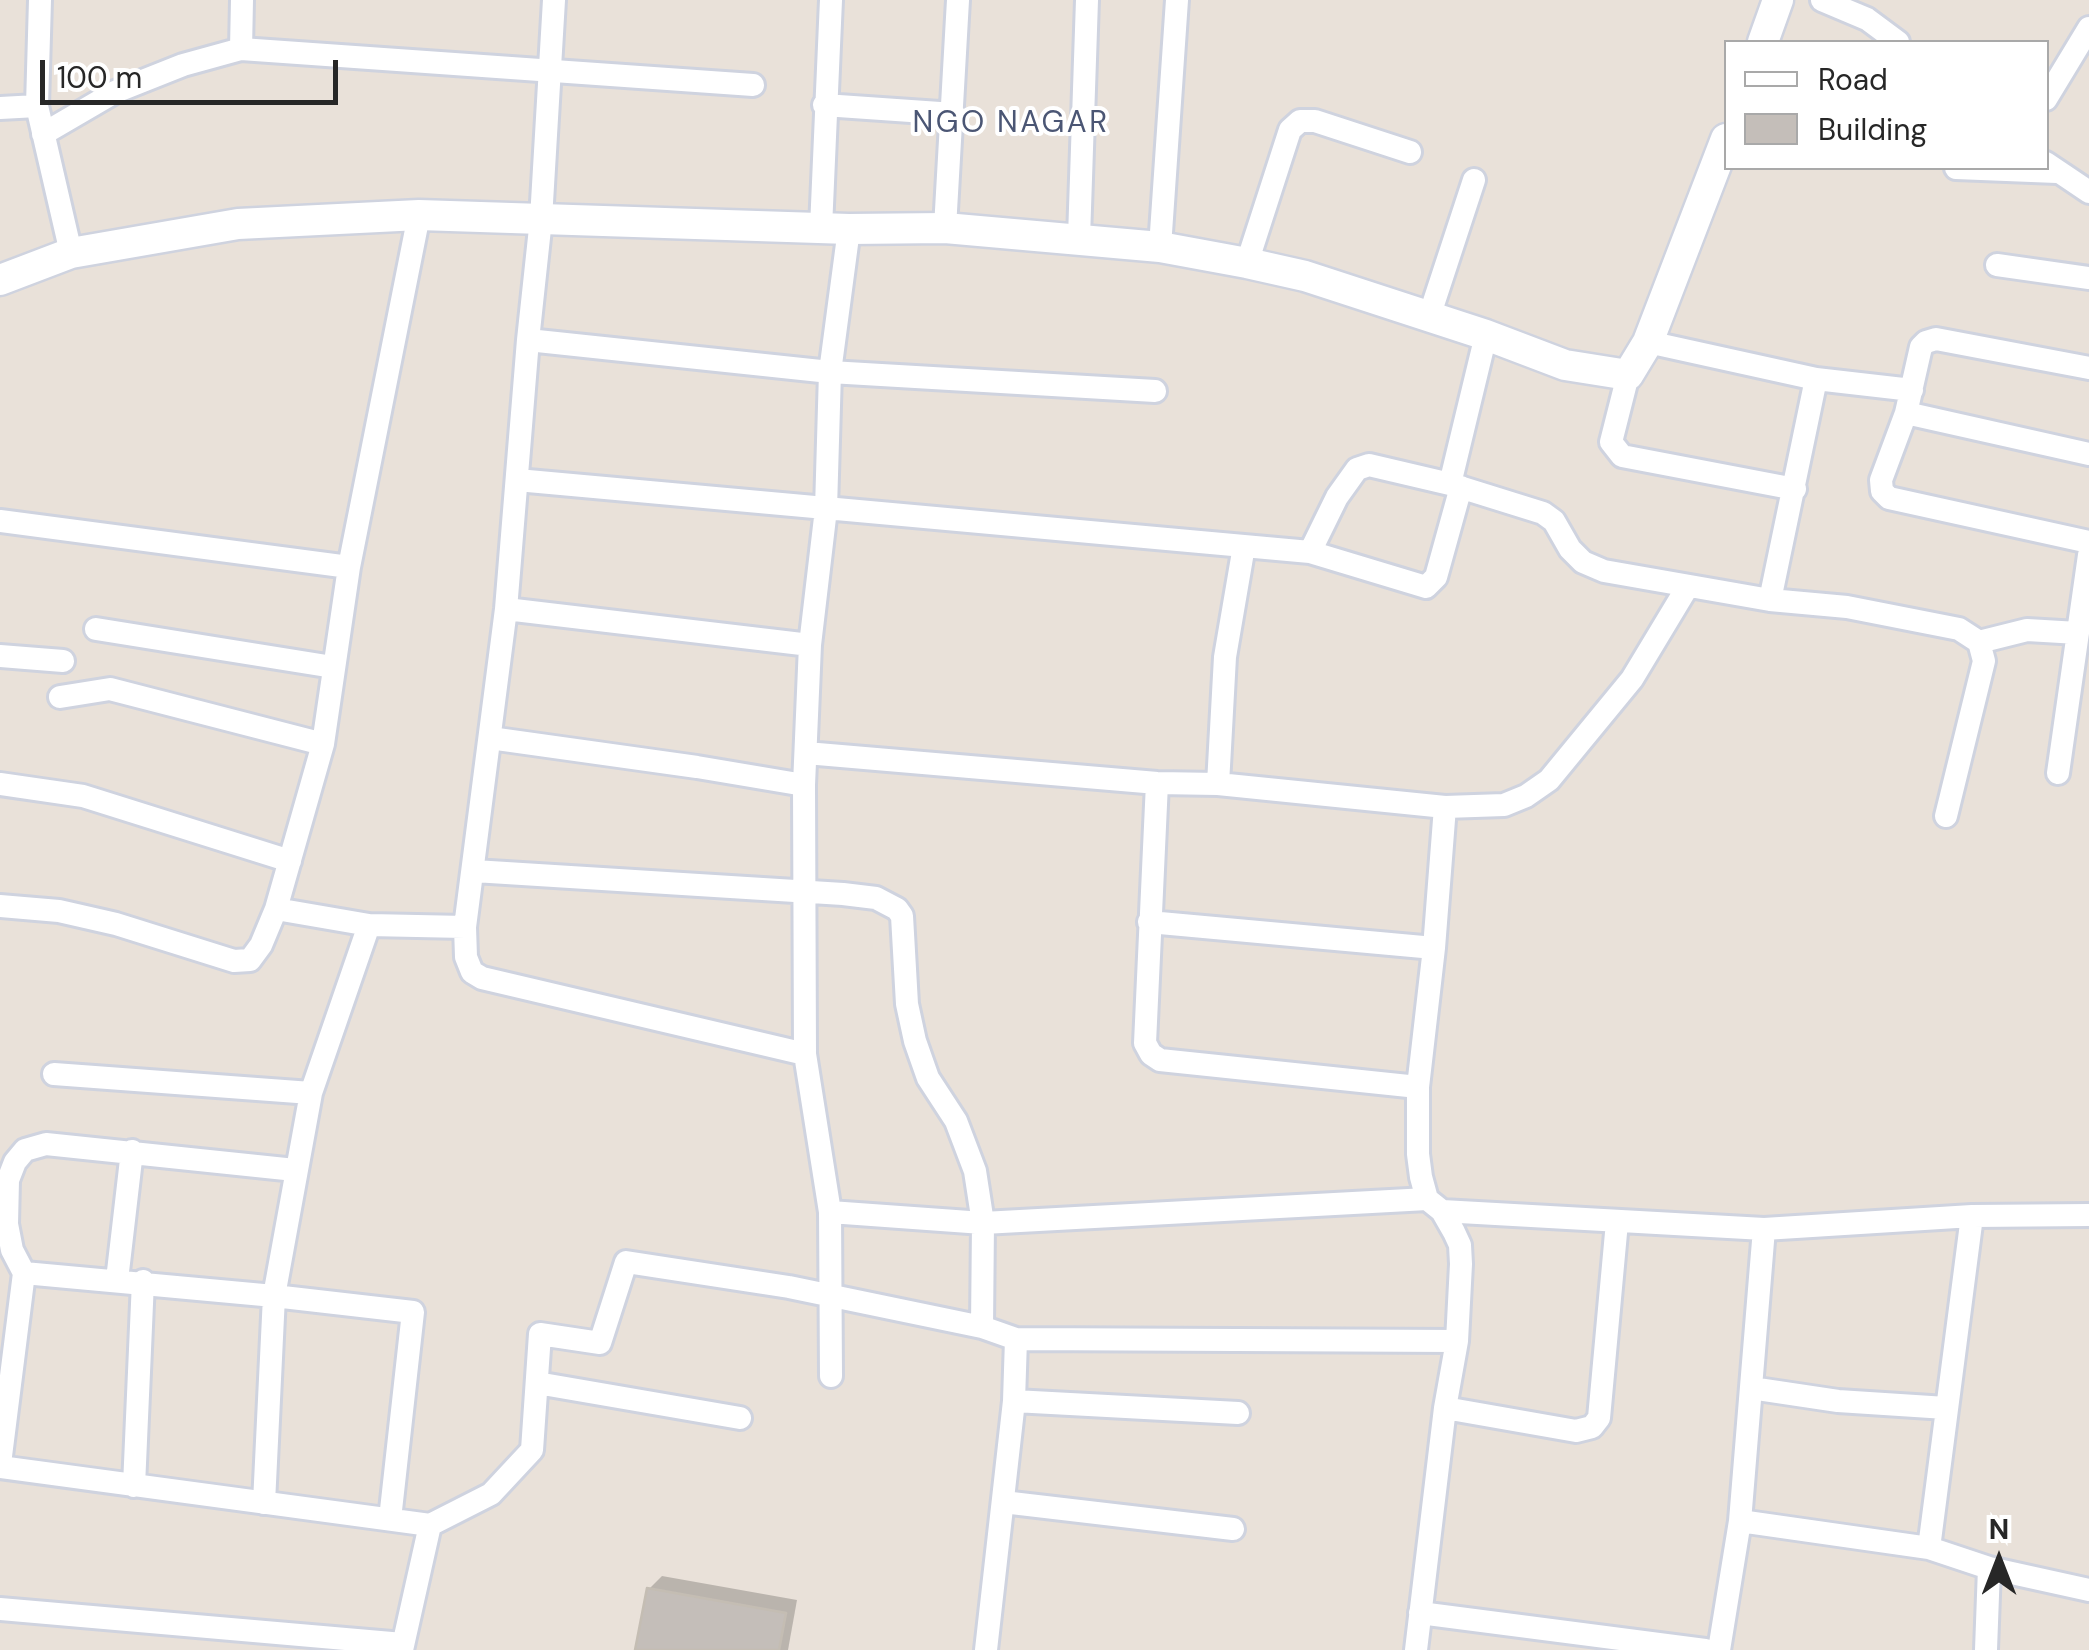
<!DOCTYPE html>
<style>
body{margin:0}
#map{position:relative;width:2089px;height:1650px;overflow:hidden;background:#e9e1d9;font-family:"DM Sans",sans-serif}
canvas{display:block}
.legend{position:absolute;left:1724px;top:40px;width:325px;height:130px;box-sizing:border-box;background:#fff;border:2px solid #a9a9a9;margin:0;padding:12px 18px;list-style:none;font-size:30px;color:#272727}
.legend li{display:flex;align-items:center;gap:20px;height:50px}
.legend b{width:50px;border:2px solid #a9a9a9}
.north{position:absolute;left:1949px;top:1510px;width:100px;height:100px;-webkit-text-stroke:8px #fff;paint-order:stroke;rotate:0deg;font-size:28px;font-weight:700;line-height:40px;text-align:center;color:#272727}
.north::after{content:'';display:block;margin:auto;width:35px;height:45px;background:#272727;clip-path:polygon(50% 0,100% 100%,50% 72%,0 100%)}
.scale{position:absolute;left:40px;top:60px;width:298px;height:45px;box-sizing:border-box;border:5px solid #272727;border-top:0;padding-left:12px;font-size:30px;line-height:35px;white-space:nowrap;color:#272727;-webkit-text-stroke:8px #fff;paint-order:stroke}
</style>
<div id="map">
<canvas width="2089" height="1650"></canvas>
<ul class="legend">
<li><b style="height:12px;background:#fff"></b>Road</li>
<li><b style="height:28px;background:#c4beb9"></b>Building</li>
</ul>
<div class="north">N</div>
<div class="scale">100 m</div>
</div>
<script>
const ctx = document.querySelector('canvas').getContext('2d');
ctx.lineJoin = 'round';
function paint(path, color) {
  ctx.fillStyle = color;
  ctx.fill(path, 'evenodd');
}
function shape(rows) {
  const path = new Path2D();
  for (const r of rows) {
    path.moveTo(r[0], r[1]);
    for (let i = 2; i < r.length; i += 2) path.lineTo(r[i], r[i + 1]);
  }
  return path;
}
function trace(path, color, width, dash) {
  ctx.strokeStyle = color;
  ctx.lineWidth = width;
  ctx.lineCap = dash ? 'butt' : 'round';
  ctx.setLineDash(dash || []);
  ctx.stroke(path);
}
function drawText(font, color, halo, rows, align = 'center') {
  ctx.font = font + ' "DM Sans",sans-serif';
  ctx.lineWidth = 8;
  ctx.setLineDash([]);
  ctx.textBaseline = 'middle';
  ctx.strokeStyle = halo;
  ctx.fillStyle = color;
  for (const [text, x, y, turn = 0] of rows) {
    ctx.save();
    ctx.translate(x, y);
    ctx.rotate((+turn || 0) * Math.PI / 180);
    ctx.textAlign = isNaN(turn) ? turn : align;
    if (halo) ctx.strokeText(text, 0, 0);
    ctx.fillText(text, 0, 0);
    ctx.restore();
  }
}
paint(shape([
 [662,1576,797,1600,788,1650,638,1650,649,1589]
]), '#0003');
const building = shape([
 [647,1588,786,1613,779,1650,635,1650,647,1588]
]);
paint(building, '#c4beb9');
trace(building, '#c4bdb3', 2.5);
const minor = shape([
 [40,0,37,106,71,253],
 [554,0,541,219,528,340,506,609,465,927,466,957,472,972,482,978,805,1054],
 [1822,0,1867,19,1898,42],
 [241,49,753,85],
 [2046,99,2089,28],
 [824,105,954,114],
 [0,108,37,106],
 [43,134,115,92,183,65,241,49,242,0],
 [2046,163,2089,192],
 [1956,168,2057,172],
 [821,228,831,0],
 [945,228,958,0],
 [1079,238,1087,0],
 [1160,247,1177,0],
 [1247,263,1290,130,1300,121,1315,121,1410,152],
 [1997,265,2089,278],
 [1429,317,1474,180],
 [528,340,830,372,1155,391],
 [1648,342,1816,379],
 [2089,368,1936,339,1926,342,1921,347,1906,413,1881,480,1882,491,1889,498,2089,542],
 [1628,375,1611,442,1622,456,1795,489],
 [1912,390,1816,379,1770,600,1847,607,1959,629,1979,642,1984,661,1946,816],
 [1906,413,2089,454],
 [517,480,1310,552,1426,587,1436,577,1461,487],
 [1450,484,1543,513,1554,521,1570,549,1583,562,1604,571,1770,600],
 [0,521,349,567],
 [1310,552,1337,497,1357,469,1369,465,1450,484,1486,335],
 [506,609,810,645],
 [96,629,333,667],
 [1979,642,2027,630,2078,633],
 [0,656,63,661],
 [60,697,110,689,323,744],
 [490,738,697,767,804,785],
 [806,753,1157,783,1218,784,1445,807,1504,805,1526,796,1549,780,1632,679,1688,586],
 [2058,773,2089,555],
 [1157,783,1145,1043,1151,1054,1160,1060,1418,1087,1418,1154,1421,1177,1427,1199,1442,1211,1454,1232,1460,1245,1461,1264,1457,1341,1445,1408,1416,1650],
 [0,784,83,796,290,861],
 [1218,784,1225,657,1244,546],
 [0,906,59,911,116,924,234,961,250,960,261,945,276,909,323,744,349,567,419,215],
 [276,909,369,925,465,927],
 [1149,922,1434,948],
 [54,1074,311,1093],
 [1418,1087,1434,948,1445,807],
 [1442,1211,1764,1229,1972,1216,2089,1215],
 [830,1212,983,1223,1427,1199],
 [24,1273,274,1296,311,1093,369,925],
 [117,1280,132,1151],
 [982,1327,1016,1339,1457,1341],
 [831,1376,830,1212,805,1054,804,785,810,645,826,509,830,372,849,229],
 [537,1383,740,1418],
 [1751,1388,1838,1401,1946,1408],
 [1014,1401,1238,1413],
 [1445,1408,1576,1431,1592,1427,1599,1418,1617,1222],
 [0,1464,24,1273,12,1250,7,1224,8,1180,15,1162,25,1150,46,1144,295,1170],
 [0,1467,430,1525,491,1494,532,1450,540,1334,600,1343,626,1262,789,1287,982,1327,983,1223,975,1171,956,1121,928,1078,915,1041,907,1004,902,916,897,909,876,898,843,894,474,871],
 [134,1486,143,1281],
 [1003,1502,1233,1529],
 [264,1503,274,1296,413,1312,390,1519],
 [1740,1521,1929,1548,1972,1216],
 [1929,1548,1989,1568,2089,1590],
 [0,1609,403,1644],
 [1420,1613,1705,1650],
 [402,1650,430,1525],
 [986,1650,1014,1401,1016,1339],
 [1719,1650,1740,1521,1764,1229],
 [1986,1650,1989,1568]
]);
const tertiary = shape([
 [1763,42,1778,0],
 [0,280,71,253,238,224,419,215,849,229,945,228,1160,247,1247,263,1305,276,1486,335,1565,365,1628,375,1648,342,1726,139]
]);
trace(minor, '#cfd3df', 28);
trace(tertiary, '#cfd3df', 35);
trace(minor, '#fff', 22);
trace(tertiary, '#fff', 30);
ctx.letterSpacing = '2.5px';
drawText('30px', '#4b5674', '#fff', [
 ["NGO NAGAR",1011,124]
]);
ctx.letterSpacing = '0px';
</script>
